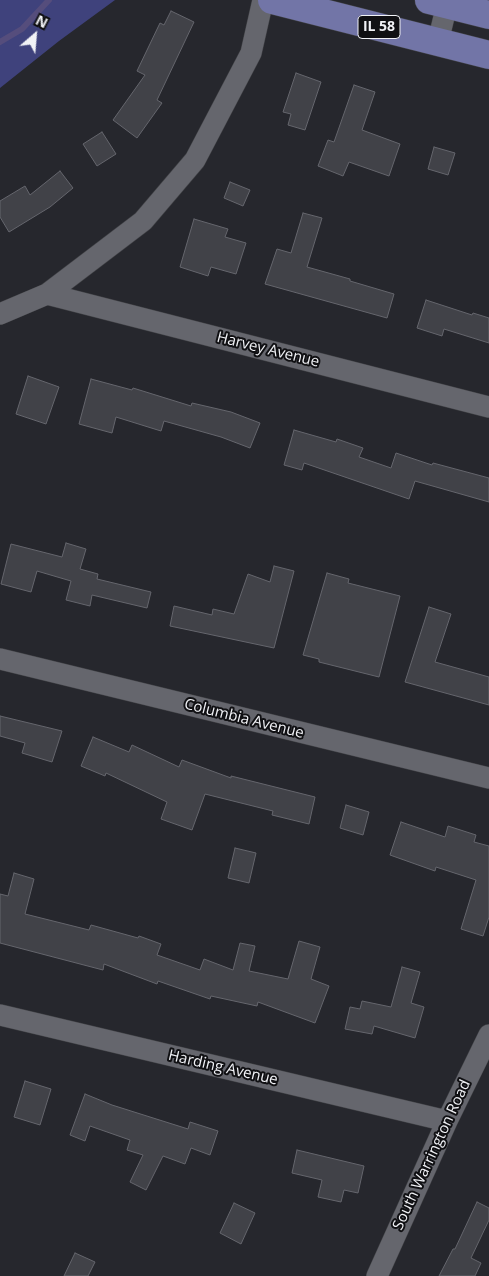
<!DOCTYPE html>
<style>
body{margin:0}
#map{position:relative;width:489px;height:1276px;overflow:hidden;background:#26272d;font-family:"Open Sans",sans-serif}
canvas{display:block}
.north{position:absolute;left:10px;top:10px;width:50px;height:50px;-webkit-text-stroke:4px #101013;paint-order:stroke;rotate:27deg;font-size:14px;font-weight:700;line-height:20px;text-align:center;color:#f1f2f6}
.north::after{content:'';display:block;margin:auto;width:18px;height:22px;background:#f1f2f6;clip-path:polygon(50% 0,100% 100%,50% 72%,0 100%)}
</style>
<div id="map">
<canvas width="489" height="1276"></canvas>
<div class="north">N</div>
</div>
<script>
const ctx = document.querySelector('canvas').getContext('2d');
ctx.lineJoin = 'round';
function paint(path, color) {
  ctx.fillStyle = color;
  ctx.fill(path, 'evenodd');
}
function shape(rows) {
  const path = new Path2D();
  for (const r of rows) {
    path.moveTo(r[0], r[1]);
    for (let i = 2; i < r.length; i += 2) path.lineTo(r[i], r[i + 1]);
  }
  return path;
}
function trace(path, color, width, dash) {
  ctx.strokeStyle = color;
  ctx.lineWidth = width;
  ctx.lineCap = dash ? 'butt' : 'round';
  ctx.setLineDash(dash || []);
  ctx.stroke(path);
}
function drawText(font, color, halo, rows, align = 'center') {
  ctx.font = font + ' "Open Sans",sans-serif';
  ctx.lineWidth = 4;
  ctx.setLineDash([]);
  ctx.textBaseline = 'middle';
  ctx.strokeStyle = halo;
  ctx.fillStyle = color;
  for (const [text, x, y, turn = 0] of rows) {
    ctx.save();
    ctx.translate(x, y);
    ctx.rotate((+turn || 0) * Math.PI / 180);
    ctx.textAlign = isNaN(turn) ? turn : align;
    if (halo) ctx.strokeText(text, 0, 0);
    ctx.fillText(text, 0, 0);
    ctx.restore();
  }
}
paint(shape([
 [0,0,115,0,59,41,0,88]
]), '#3f427c');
trace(shape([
 [0,42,22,29,49,0]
]), '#554d7c', 6);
const building = shape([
 [171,11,194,22,157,100,162,103,137,138,113,120,145,75,137,71,160,23,164,25,171,11],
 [296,73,321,82,305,130,288,125,291,114,283,112,296,73],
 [354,85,375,92,362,130,400,144,389,176,349,162,343,176,318,166,328,140,334,142,354,85],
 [102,132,116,154,97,166,83,144,102,132],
 [434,147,455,153,448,175,428,169,434,147],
 [60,171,73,188,50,207,9,232,0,217,0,201,25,186,30,195,60,171],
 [230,182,250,190,243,206,224,198,230,182],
 [303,213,322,218,307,267,350,279,350,281,394,294,387,318,265,284,277,249,291,253,303,213],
 [194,219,228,229,225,237,246,243,236,274,211,267,208,276,180,267,194,219],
 [426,300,472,315,473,313,489,318,489,343,444,329,442,336,417,328,426,300],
 [28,376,59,387,46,424,16,414,28,376],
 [91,379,132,390,133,388,191,406,192,403,231,412,260,423,250,448,221,437,164,421,161,431,116,417,112,433,79,424,91,379],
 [294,430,336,442,337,439,363,448,359,457,391,468,396,453,432,465,433,463,489,478,489,502,415,481,409,499,304,463,302,470,284,465,294,430],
 [66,543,86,549,80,569,98,574,97,579,151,592,147,608,92,595,90,606,66,600,71,581,37,571,31,592,1,584,11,544,62,557,66,543],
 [274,566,294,571,274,648,170,626,174,606,212,615,213,609,234,614,248,574,270,582,274,566],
 [327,573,349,579,348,583,400,596,379,677,319,662,319,659,303,655,327,573],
 [429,607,451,614,435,662,489,677,489,705,405,682,429,607],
 [0,716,62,731,52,762,22,753,25,743,0,736,0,716],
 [93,737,129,752,132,745,179,767,182,760,231,778,231,776,315,797,309,824,272,815,273,811,205,794,192,830,161,819,167,802,106,773,105,776,81,766,93,737],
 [346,805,369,812,363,835,340,828,346,805],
 [401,822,445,837,448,826,476,835,474,842,489,846,489,917,483,936,461,929,476,880,436,867,435,871,390,855,401,822],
 [235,848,256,853,249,883,228,878,235,848],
 [14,873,34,879,25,914,89,930,91,925,138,938,139,936,161,944,157,955,200,970,204,959,233,970,240,943,255,946,249,971,288,979,299,941,320,947,311,979,329,986,315,1023,258,1002,257,1006,211,996,210,999,158,981,157,984,104,964,103,970,0,943,0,894,8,896,14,873],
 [402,967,420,972,411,1003,424,1007,415,1038,374,1026,372,1034,345,1029,350,1007,360,1009,362,1001,391,1007,402,967],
 [25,1081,51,1089,40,1125,14,1117,25,1081],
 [85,1094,112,1105,188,1129,190,1122,218,1131,210,1155,191,1148,185,1164,163,1156,146,1190,130,1182,143,1155,127,1150,130,1140,90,1126,85,1141,70,1135,85,1094],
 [297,1150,364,1166,358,1193,344,1190,341,1202,318,1197,322,1180,292,1173,297,1150],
 [477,1202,489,1208,489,1220,471,1258,481,1263,475,1276,439,1276,453,1249,455,1249,477,1202],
 [234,1203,255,1213,241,1244,220,1233,234,1203],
 [75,1253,95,1262,88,1276,64,1276,75,1253]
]);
paint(building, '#414248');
trace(building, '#65666d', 1);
const minor = shape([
 [438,42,448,0],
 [47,294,489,407],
 [0,314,47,294,143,221,195,160,251,53,263,0],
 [0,659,489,778],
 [0,1015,447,1121],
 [377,1276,447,1121,489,1035]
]);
const primary = shape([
 [272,0,489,55],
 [429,0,489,15]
]);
trace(minor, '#414246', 22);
trace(primary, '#414246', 29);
trace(minor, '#65666d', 21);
trace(primary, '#7275a7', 28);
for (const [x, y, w] of [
 [379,27,42]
]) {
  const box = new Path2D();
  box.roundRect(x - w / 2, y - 11.5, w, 23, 4);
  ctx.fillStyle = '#101013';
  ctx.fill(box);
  trace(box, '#f1f2f6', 1);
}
drawText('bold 14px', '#f1f2f6', null, [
 ["IL 58",379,27]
]);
drawText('15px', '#f1f2f6', '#101013', [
 ["Harvey Avenue",268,350,14],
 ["Columbia Avenue",244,719,14],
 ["Harding Avenue",223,1068,13],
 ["South Warrington Road",432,1155,-65]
]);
</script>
